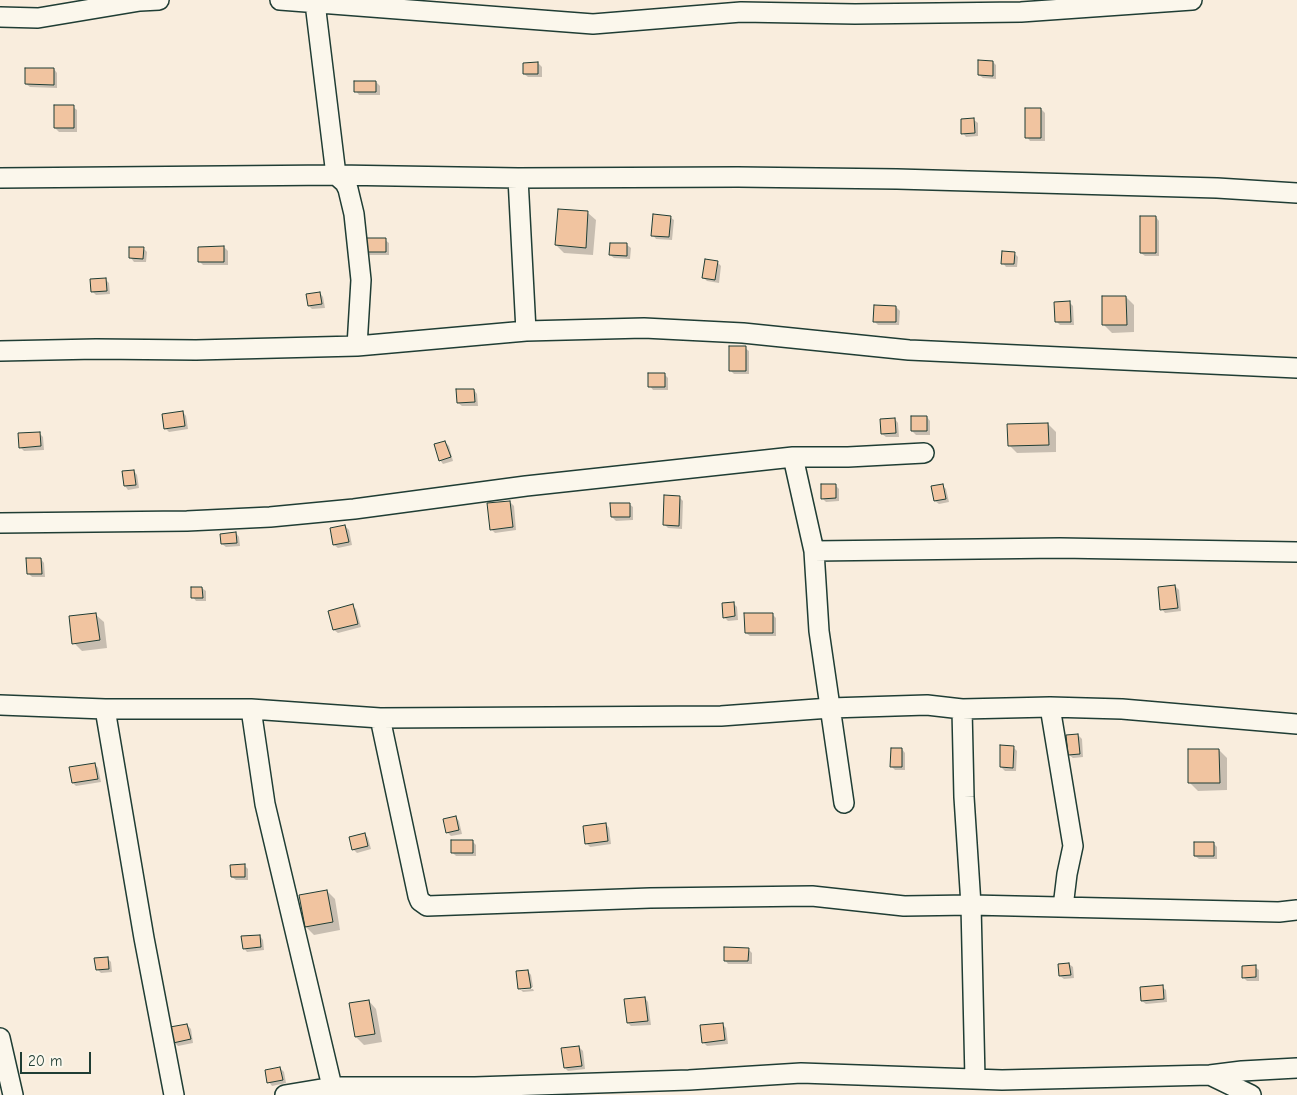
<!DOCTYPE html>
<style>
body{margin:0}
#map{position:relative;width:1297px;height:1095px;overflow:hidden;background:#f9eddd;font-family:"Comic Neue",sans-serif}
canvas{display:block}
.scale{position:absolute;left:20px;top:1052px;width:71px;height:22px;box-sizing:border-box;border:2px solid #1f3d34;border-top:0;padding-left:6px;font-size:15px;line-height:18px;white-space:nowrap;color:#1f3d34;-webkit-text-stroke:4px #fbf7ec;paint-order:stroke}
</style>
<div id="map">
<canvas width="1297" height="1095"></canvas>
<div class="scale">20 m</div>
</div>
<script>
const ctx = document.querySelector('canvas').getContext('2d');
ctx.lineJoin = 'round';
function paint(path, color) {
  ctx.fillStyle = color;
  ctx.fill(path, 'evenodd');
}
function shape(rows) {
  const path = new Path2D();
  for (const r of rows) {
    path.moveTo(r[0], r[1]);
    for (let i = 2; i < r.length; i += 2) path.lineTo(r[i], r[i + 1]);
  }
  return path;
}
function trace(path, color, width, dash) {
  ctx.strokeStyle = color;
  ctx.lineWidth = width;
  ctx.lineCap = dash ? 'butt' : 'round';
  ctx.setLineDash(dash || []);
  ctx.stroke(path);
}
paint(shape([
 [993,62,996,65,996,79,983,78,979,75],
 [538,63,542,67,542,77,528,77,524,74],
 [54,69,57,73,57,88,30,87,26,84],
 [376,82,380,86,380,95,359,95,356,91],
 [73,107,77,110,77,132,59,132,55,128],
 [1041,109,1045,113,1045,141,1030,141,1027,137],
 [974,120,978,123,978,136,966,137,963,133],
 [588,213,596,220,593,255,564,253,556,245],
 [670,217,674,220,672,240,656,239,653,235],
 [1156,217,1159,221,1159,256,1145,256,1141,253],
 [385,240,389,243,389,255,366,255,362,251],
 [627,245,631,248,630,259,614,258,610,255],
 [224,247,228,251,228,265,203,265,199,261],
 [143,248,147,252,146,262,134,262,131,258],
 [1014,253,1018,257,1017,267,1006,267,1003,263],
 [717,262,721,266,719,283,707,281,704,278],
 [106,280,109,283,110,294,96,295,92,291],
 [320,293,323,297,325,308,312,309,309,306],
 [1126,297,1134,305,1134,332,1112,333,1104,325],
 [1069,302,1073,306,1074,325,1060,325,1056,321],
 [896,307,900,311,899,325,878,325,874,321],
 [745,348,749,351,749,374,734,374,731,371],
 [664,374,668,378,668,390,653,390,650,386],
 [474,390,477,394,478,406,462,406,458,403],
 [183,412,186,416,188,429,169,432,165,428],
 [927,417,930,421,930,435,916,435,912,431],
 [895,419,898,423,899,437,886,437,882,434],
 [1048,424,1056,432,1056,452,1017,453,1009,445],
 [39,433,43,437,44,450,24,451,20,447],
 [445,442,449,446,453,461,443,464,440,460],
 [134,471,137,475,139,488,128,490,125,486],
 [835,485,839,489,839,501,826,502,822,498],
 [942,485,946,489,949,502,939,504,935,501],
 [679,497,683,501,682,529,668,528,664,524],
 [510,502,514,506,516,530,495,533,491,529],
 [629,504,633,507,633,520,616,521,612,517],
 [345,526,349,530,352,545,338,548,334,545],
 [236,533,239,537,240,546,226,547,222,544],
 [41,559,44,563,45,577,32,577,28,573],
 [1175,586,1179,590,1181,611,1165,613,1162,609],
 [202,588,206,591,206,601,196,601,193,597],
 [733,603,737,607,738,620,728,621,724,617],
 [352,606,356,609,361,627,338,633,334,630,329,612],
 [772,614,776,618,776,636,750,636,746,633],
 [96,615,104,622,107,648,82,651,74,643],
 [1078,735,1082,739,1083,757,1073,758,1069,755],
 [1013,747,1017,751,1016,771,1005,771,1001,767],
 [902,749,905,753,905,770,895,770,891,766],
 [1219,750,1227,758,1227,790,1198,791,1190,783],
 [95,764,98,768,101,782,76,786,73,783],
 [456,817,459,821,462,834,451,836,447,832],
 [606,824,609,828,611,844,590,847,586,843],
 [365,834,368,838,371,849,357,853,353,849],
 [472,841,476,845,476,856,456,856,452,852],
 [1213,843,1217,847,1217,859,1199,859,1195,856],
 [244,865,248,869,248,880,236,880,232,877],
 [327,891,335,899,340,930,314,935,306,927],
 [260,936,263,940,264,950,247,952,244,948],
 [748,949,752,953,752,964,728,964,725,960],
 [107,958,111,962,112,972,101,973,97,969],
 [1069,964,1073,967,1074,978,1064,979,1060,976],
 [1255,967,1259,970,1259,981,1247,981,1243,977],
 [528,971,531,975,533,987,521,988,521,990,520,989],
 [1162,987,1166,990,1167,1002,1146,1004,1142,1001],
 [533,989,534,991,523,992,521,990],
 [645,998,648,1002,651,1025,631,1026,628,1023],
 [369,1001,376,1009,382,1042,364,1045,356,1037,351,1004],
 [722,1024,726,1028,728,1044,707,1046,703,1042],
 [187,1025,191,1029,193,1043,178,1046,174,1042],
 [579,1047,583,1051,585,1069,568,1071,565,1068],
 [280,1068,284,1072,286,1083,272,1086,269,1082]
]), '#0003');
const building = shape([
 [978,60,993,61,993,76,978,75,978,60],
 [538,62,538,74,523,74,523,63,538,62],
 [25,68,54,68,54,85,25,84,25,68],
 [354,81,376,81,376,92,354,92,354,81],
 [54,105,74,105,74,128,54,128,54,105],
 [1025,108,1041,108,1041,138,1025,138,1025,108],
 [974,118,975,133,961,134,961,119,974,118],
 [558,209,588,211,586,248,555,245,558,209],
 [653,214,671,216,669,237,651,236,653,214],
 [1140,216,1156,216,1156,253,1140,253,1140,216],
 [361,238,386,238,386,252,361,252,361,238],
 [610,243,627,243,627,256,609,255,610,243],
 [224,246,224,262,198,262,198,247,224,246],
 [129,247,144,247,143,259,129,258,129,247],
 [1002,251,1015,252,1014,264,1001,264,1002,251],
 [705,259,718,261,715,280,702,278,705,259],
 [106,278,107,291,91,292,90,279,106,278],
 [320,292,322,304,308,306,306,294,320,292],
 [1102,296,1126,296,1127,325,1102,325,1102,296],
 [1070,301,1071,322,1055,322,1054,302,1070,301],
 [874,305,896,306,896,322,873,322,874,305],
 [729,346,746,346,746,371,729,371,729,346],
 [648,373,665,373,665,387,648,387,648,373],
 [456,389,474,389,475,402,457,403,456,389],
 [183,411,185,426,164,429,162,414,183,411],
 [911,416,927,416,927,431,911,431,911,416],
 [895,418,896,433,881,434,880,419,895,418],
 [1048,423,1049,445,1008,446,1007,424,1048,423],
 [40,432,41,446,19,448,18,433,40,432],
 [445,441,451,457,439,461,434,444,445,441],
 [134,470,136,485,124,486,122,471,134,470],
 [821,484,836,484,836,498,821,499,821,484],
 [943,484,946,499,934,501,931,486,943,484],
 [664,495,680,496,679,526,663,525,664,495],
 [510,501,513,527,490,530,487,503,510,501],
 [610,503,630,503,630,517,611,517,610,503],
 [345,525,349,542,333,545,330,528,345,525],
 [236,532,237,543,221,544,220,534,236,532],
 [26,558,41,558,42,574,27,574,26,558],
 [1175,585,1178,608,1160,610,1158,587,1175,585],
 [191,587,202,587,203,598,191,598,191,587],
 [734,602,735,616,723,618,722,603,734,602],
 [353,604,358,624,333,630,328,611,353,604],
 [96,613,100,640,72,644,69,616,96,613],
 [744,613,773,613,773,633,745,633,744,613],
 [1078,734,1080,754,1068,755,1066,735,1078,734],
 [1000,745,1014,746,1013,768,1000,767,1000,745],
 [891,748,902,748,902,767,890,767,891,748],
 [1188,749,1219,749,1220,783,1188,783,1188,749],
 [95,763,98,779,72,783,69,767,95,763],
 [456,816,459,830,446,833,443,819,456,816],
 [606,823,608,841,585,844,583,826,606,823],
 [365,833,368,846,352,850,349,837,365,833],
 [451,840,473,840,473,853,451,853,451,840],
 [1194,842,1214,842,1214,856,1194,856,1194,842],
 [245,864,245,877,231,877,230,865,245,864],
 [327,890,333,922,305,927,299,895,327,890],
 [260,935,261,947,243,949,241,936,260,935],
 [724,947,749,948,748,961,724,961,724,947],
 [108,957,109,969,96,970,94,958,108,957],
 [1069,963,1071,975,1059,976,1058,964,1069,963],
 [1256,965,1256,977,1242,978,1242,966,1256,965],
 [528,970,531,988,518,989,516,971,528,970],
 [1163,985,1164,999,1141,1001,1140,987,1163,985],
 [645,997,648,1021,627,1023,624,999,645,997],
 [369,1000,375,1034,355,1037,349,1003,369,1000],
 [723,1023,725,1040,702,1043,700,1025,723,1023],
 [187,1024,191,1039,173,1043,170,1027,187,1024],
 [579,1046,582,1066,564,1068,561,1048,579,1046],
 [280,1067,283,1080,267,1083,265,1070,280,1067]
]);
paint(building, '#f1c4a0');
trace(building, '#1f3d34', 1);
const street = shape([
 [280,0,593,24,741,12,855,14,1021,12,1192,0],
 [315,3,336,175,345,183,348,189,354,214,361,280,357,346],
 [0,17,38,18,140,1,159,0],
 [0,178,336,175,518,178,738,177,897,179,1217,188,1297,193],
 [518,178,526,331],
 [0,351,96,349,196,350,357,346,526,331,644,328,743,333,909,350,1297,368],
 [793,457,814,551,819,631,844,803],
 [0,523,187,521,270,517,354,509,526,486,793,457,848,457,924,453],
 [814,551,1060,548,1297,552],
 [0,705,105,709,251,709,380,718,721,716,830,708,927,705,962,709,1050,707,1122,709,1297,724],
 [1050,707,1073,846,1067,874,1063,907],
 [105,709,144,938,174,1095],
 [251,709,265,804,334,1095],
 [962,709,964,797,971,905,975,1079],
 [380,718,418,896,420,901,427,906,650,898,812,896,904,906,971,905,1279,912,1297,910],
 [0,1038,13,1095],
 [1210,1075,1251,1095],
 [285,1095,333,1087,475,1087,689,1080,801,1073,1002,1080,1210,1075,1242,1071,1297,1068]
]);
trace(street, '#1f3d34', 22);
trace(street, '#fbf7ec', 19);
</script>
